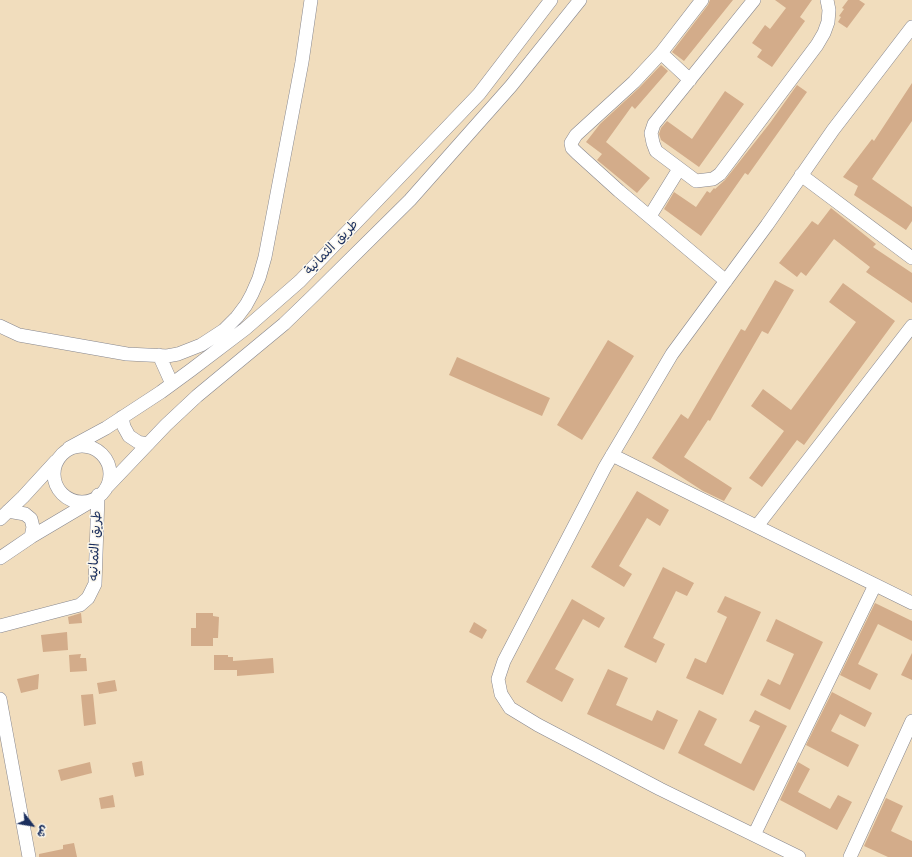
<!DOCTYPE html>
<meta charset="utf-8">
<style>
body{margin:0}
#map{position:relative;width:912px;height:857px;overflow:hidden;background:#f1ddbd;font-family:"Architects Daughter","Playpen Sans Arabic",sans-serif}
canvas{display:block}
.north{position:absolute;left:12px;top:805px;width:40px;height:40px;-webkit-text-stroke:3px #fbf7ec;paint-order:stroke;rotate:121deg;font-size:11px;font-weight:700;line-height:16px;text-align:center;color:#1b2f5e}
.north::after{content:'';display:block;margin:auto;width:14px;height:18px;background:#1b2f5e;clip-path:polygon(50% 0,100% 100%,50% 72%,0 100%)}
</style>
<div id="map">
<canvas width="912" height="857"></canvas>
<div class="north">ش</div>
</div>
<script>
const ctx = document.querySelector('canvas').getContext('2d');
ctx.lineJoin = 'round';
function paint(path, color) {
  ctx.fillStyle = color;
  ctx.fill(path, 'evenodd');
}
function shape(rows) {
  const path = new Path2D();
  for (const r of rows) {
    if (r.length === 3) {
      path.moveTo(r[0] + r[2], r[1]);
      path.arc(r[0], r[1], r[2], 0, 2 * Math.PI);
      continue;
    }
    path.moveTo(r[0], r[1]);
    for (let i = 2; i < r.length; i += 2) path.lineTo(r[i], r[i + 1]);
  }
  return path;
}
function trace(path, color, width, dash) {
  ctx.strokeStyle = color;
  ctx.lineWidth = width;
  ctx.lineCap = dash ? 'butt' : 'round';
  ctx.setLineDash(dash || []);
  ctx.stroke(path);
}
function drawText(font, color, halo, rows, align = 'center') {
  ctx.font = font + ' "Architects Daughter","Playpen Sans Arabic",sans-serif';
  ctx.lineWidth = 3;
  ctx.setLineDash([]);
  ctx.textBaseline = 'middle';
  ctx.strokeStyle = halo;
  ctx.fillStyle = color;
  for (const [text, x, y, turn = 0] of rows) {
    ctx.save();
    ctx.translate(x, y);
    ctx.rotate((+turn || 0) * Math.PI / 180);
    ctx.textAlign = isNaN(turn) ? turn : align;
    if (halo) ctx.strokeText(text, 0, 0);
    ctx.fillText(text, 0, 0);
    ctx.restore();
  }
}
paint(shape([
 [710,0,733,0,684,61,672,52,708,5],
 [775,0,812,0,800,17,805,21,772,67,757,57,762,50,752,43,765,25,770,29,786,8],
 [848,0,859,0,865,4,847,28,838,22,841,17,839,16,844,9,842,8],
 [661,65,668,71,635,109,632,106,606,142,650,178,637,193,597,160,602,154,586,142,600,124,639,88],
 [912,83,912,121,872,179,912,207,912,221,906,230,854,195,858,186,843,177,872,139,874,141],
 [797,85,807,92,748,175,745,173,701,236,664,209,674,192,696,207,707,191,710,193,714,188,715,189,725,180,770,123],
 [725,91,744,104,699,167,661,140,659,134,661,128,667,121,692,139],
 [831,208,876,244,873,247,912,273,912,303,866,272,870,267,834,239,806,276,801,272,797,277,779,263,812,221,818,225],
 [775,280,794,290,768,334,762,331,710,421,708,420,684,457,732,488,724,501,703,491,652,458,681,414,688,419,741,329,745,331],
 [843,283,895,321,804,445,797,440,762,487,749,478,784,431,751,406,763,389,791,410,856,322,829,302],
 [608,340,634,356,582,440,557,425],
 [457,357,550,398,542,416,449,375],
 [637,491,669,510,660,526,647,518,619,566,632,574,624,587,591,567],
 [663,567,694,583,687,596,676,591,653,638,665,644,656,663,624,647],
 [725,596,761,612,723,695,686,678,695,658,706,663,727,617,717,612],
 [572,599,605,618,599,628,583,619,555,669,574,679,562,702,526,682],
 [875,603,912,621,912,641,878,624,858,664,878,674,870,690,840,675],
 [81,613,82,623,69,624,68,617],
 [196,613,213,613,213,616,219,617,218,638,213,638,213,646,191,646,191,628,196,628],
 [776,619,823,642,790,710,760,695,768,679,780,685,794,654,766,641],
 [474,622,487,630,482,639,469,632],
 [67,632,68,650,43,652,41,635],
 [912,653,912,680,901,675],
 [81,654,80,658,86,658,87,671,70,672,69,655],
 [214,655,228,655,228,657,233,657,233,661,273,658,274,673,237,676,237,670,214,670],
 [608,669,628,678,616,705,652,721,657,710,678,720,664,750,587,714],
 [39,674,38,689,21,693,17,679],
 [115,680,117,691,99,694,97,683],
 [832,692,872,713,865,727,840,714,831,731,859,745,848,767,806,745],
 [93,694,96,724,84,726,81,695],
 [699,710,717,719,704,745,741,764,760,726,749,721,755,710,787,726,754,791,678,753],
 [142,761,144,775,135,777,132,763],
 [90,762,92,773,61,781,58,770],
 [798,762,810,769,798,792,830,809,838,795,852,802,837,830,780,800],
 [113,795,115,807,101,809,99,798],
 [886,798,903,806,891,831,912,841,912,857,888,857,864,846],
 [74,843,77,857,39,857,39,854,63,849,63,845]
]), '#d3ac8a');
const minor = shape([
 [702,0,661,53,634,82,576,135,571,143,572,148,577,153,619,191,726,281],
 [754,0,654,124,651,133,653,143,656,151,696,181,713,179,720,174,817,45,824,33,828,22,829,10,827,0],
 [661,53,690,80],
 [801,175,912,258],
 [650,216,679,169],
 [0,326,19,335,127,354,167,356,178,354,201,345,224,330,237,317,246,305,252,294,259,278,265,257,302,62,311,0],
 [159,355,172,384],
 [122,417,124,427,129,436,138,442,148,444],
 [82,474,28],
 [69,448,106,428,161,392,191,370,245,329,300,281,479,94,551,0],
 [612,455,912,603],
 [106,488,166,425,197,396,284,324,313,296,410,200,511,86,580,0],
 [8,511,25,514,31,519,33,527,31,537],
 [0,519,23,497,56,461],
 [757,526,912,326],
 [0,558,31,537,90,502],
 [0,626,80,605,88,598,95,584,98,495],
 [0,699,29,857],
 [754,835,875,585],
 [799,857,660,789,538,725,510,708,501,694,498,679,504,661,605,467,672,354,767,225,833,130,912,27],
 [850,857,912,721]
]);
trace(minor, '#86868e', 14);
trace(minor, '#fff', 13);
drawText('13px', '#1b2f5e', '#fbf7ec', [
 ["طريق الثمانية",332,248,-46],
 ["طريق الثمانيه",96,546,-87]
]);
</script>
